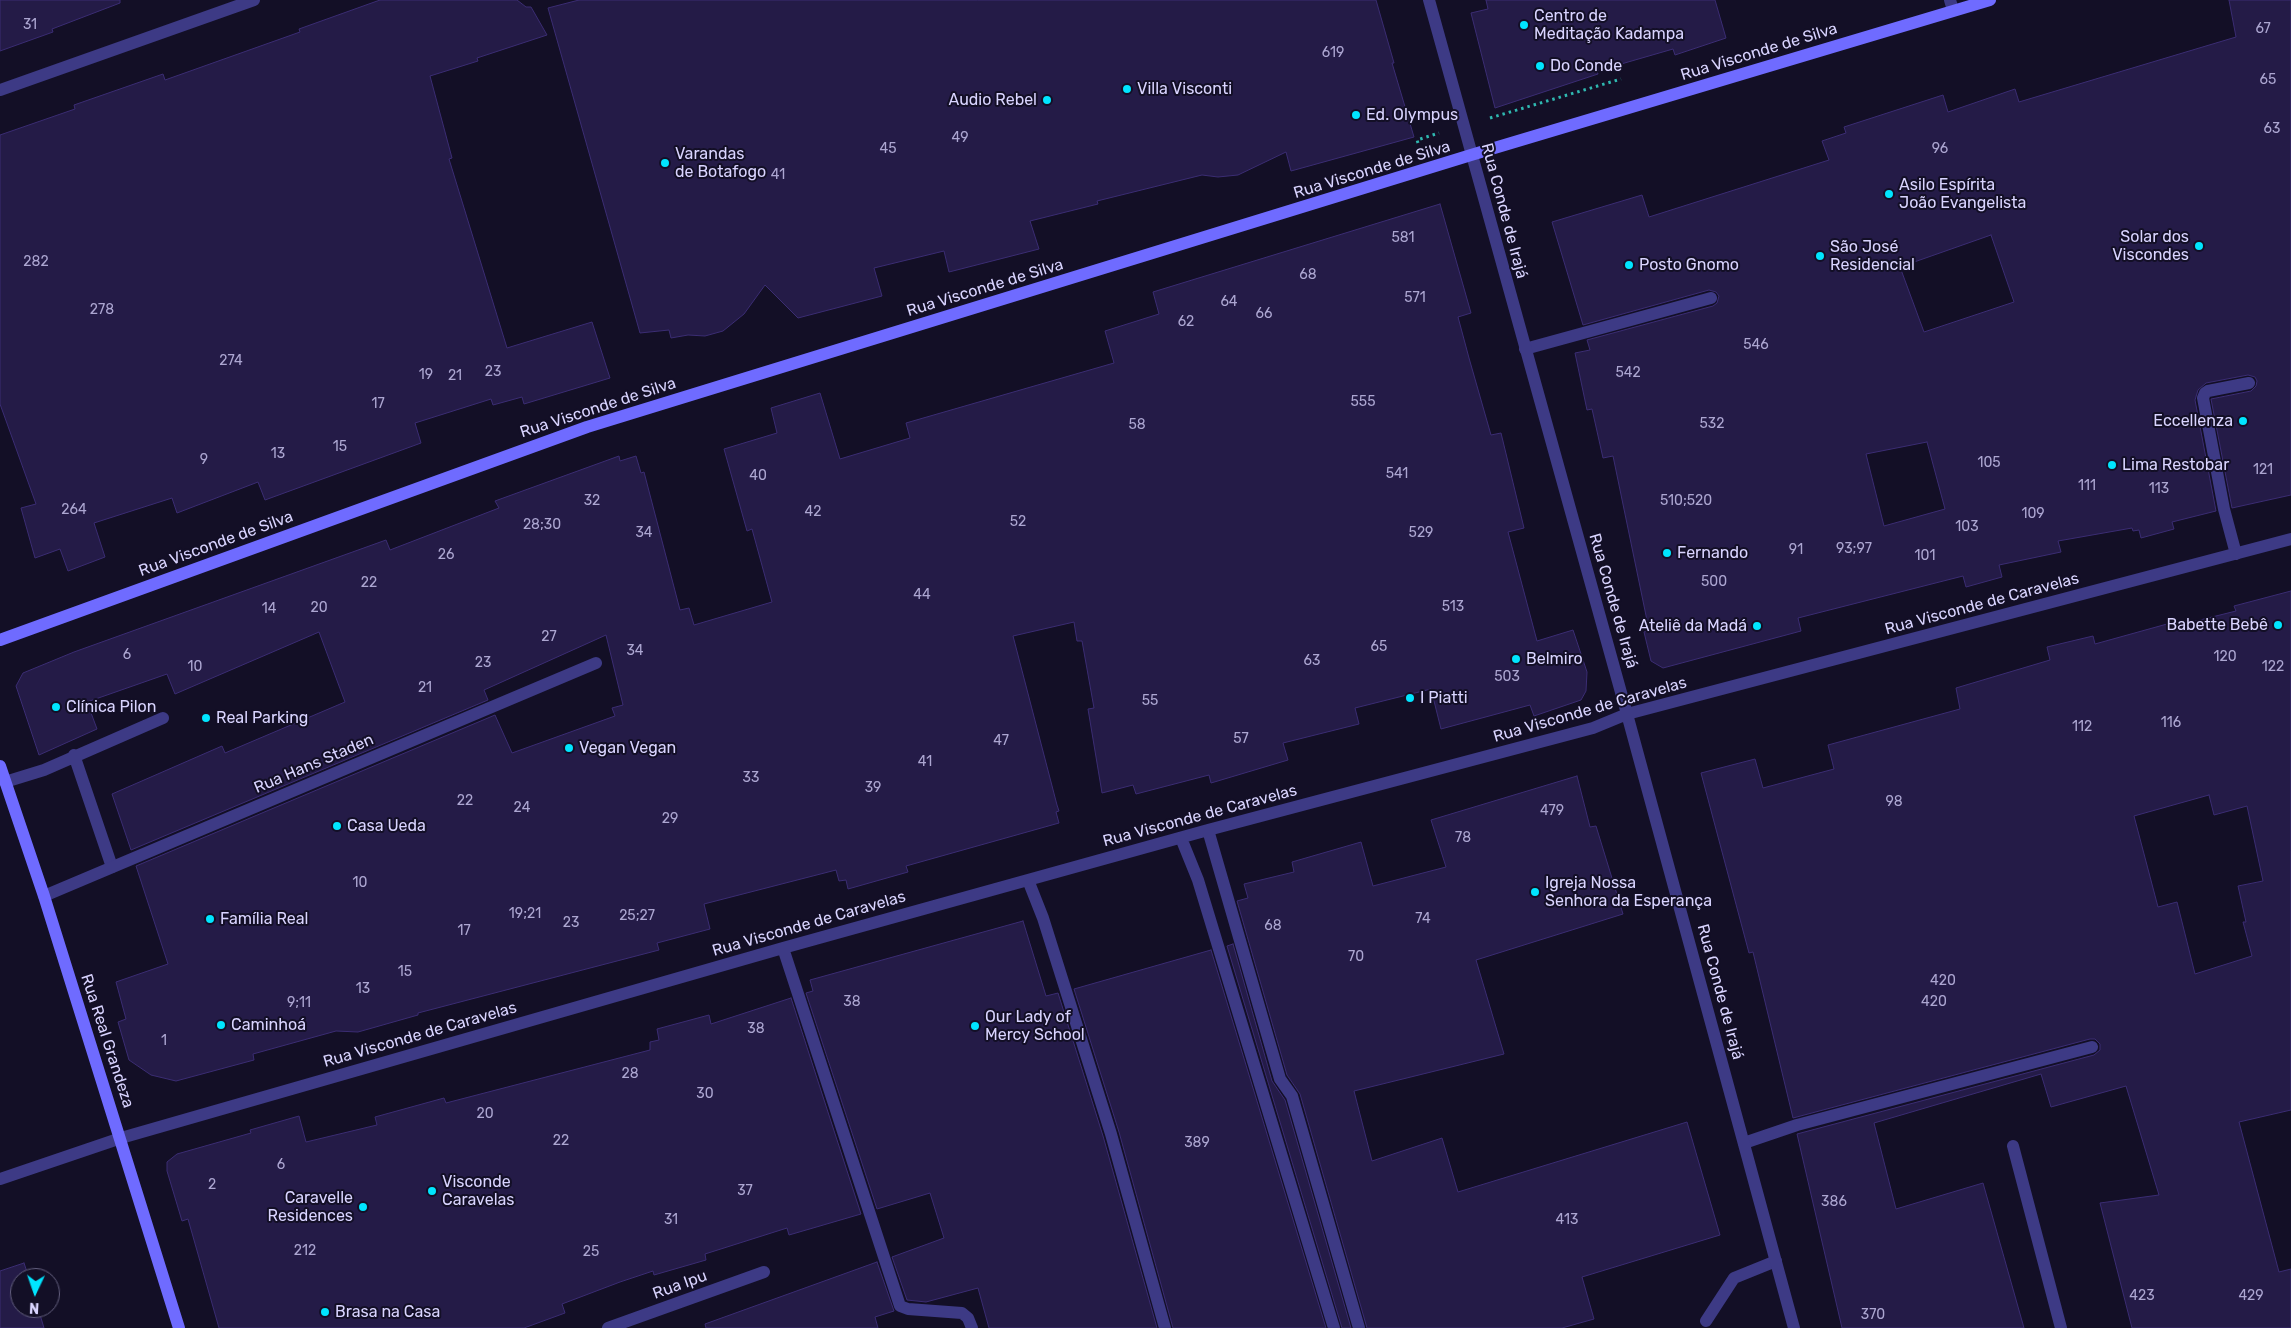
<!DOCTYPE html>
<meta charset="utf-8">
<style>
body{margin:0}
#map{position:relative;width:2291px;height:1328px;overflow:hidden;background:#130f26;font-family:Rubik,sans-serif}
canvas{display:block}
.north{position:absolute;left:10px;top:1268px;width:50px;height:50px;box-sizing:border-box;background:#130f26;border:1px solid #625e7d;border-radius:50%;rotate:183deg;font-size:14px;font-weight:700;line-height:20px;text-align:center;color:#d9d4ff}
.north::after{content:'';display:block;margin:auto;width:18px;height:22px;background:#00e5ff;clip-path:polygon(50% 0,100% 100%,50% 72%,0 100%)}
</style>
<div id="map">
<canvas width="2291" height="1328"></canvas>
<div class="north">N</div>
</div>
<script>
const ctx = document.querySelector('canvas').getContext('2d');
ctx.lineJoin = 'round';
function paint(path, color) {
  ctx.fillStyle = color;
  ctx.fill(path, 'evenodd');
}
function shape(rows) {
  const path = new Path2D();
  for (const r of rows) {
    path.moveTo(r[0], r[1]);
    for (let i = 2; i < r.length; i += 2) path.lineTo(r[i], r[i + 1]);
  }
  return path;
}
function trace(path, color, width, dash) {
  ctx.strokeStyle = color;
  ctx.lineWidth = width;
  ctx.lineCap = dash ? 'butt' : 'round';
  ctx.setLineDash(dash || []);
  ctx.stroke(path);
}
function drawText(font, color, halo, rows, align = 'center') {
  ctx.font = font + ' Rubik,sans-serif';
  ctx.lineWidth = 4;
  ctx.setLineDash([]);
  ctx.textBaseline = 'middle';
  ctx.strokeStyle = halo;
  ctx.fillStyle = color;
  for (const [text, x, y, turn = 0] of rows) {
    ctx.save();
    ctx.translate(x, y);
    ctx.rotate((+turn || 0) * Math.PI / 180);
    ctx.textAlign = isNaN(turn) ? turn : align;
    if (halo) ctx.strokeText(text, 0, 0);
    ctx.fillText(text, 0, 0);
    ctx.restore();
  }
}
const building = shape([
 [0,0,120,0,120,3,52,29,53,32,0,51,0,0],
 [380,0,517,0,526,7,531,7,547,35,477,58,478,61,430,76,452,158,449,159,507,348,592,322,610,378,524,404,522,397,493,405,491,399,415,423,421,443,265,500,258,482,177,513,172,498,94,523,105,557,68,571,60,549,35,558,21,508,36,504,0,404,0,135,75,109,74,105,163,74,165,80,300,32,299,29,380,0],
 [579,0,1376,0,1394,63,1392,63,1414,137,1291,171,1286,152,1238,175,1218,177,1202,175,1097,201,1098,204,1030,221,1039,249,949,272,944,251,874,268,882,296,798,318,765,285,744,314,723,331,705,336,688,335,671,338,669,330,640,333,548,8,579,0],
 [1486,0,1715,0,1726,38,1675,55,1673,49,1597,71,1598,74,1495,108,1471,13,1488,9,1486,0],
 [2229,0,2291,0,2291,495,2232,508,2211,399,2251,391,2256,386,2257,381,2255,377,2248,375,2206,383,2198,390,2195,400,2216,511,2172,522,2174,529,2141,538,2139,530,2133,531,2132,528,2058,541,2061,552,1999,565,2002,577,1966,587,1963,576,1798,618,1801,631,1663,668,1651,661,1644,632,1649,630,1613,456,1603,458,1592,409,1587,410,1575,353,1590,350,1587,340,1713,306,1717,303,1719,296,1716,292,1709,290,1583,325,1552,222,1642,195,1649,217,1829,160,1822,141,1846,133,1844,127,1943,95,1948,112,2015,89,2019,102,2236,37,2229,0],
 [1991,235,2014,302,1924,332,1900,267,1991,235],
 [1927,442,1945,509,1884,526,1866,454,1927,442],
 [1440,204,1471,313,1458,317,1469,358,1491,435,1501,433,1524,528,1508,532,1537,641,1573,630,1587,672,1586,691,1581,700,1534,716,1530,705,1441,729,1431,689,1355,708,1359,724,1283,743,1288,760,1211,783,1209,775,1136,794,1133,785,1102,793,1088,709,1094,708,1082,641,1077,641,1074,622,1013,636,1057,805,1059,811,1056,812,1059,823,906,866,908,872,848,889,846,880,839,881,836,870,704,904,710,929,657,943,659,950,418,1013,418,1015,358,1032,336,1031,253,1054,254,1060,176,1081,151,1075,129,1060,118,1022,126,1019,116,982,168,964,136,866,495,715,512,753,615,716,612,708,623,705,606,635,484,690,488,700,131,850,112,794,222,746,225,753,345,702,319,632,175,694,167,674,87,702,97,729,39,755,16,686,23,673,74,652,386,540,390,550,499,508,495,501,619,456,620,461,636,456,641,473,644,472,680,610,689,608,694,625,772,602,752,529,747,531,724,449,777,433,771,408,820,393,840,459,910,438,906,423,1114,363,1105,331,1159,314,1153,292,1440,204],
 [2291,591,2291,1110,2239,1122,2279,1272,2291,1269,2291,1328,2132,1328,2100,1203,2159,1195,2126,1086,2051,1107,2041,1074,1874,1123,1896,1209,1983,1183,2024,1328,1842,1328,1797,1134,2094,1055,2100,1050,2100,1044,2095,1039,2090,1039,1793,1118,1753,952,1749,953,1701,773,1755,759,1763,788,1834,769,1828,745,1960,709,1956,688,2050,660,2047,647,2093,636,2095,644,2167,624,2168,628,2236,611,2234,606,2291,591],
 [2209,795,2214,815,2247,806,2263,881,2238,886,2246,922,2243,922,2252,956,2195,974,2177,902,2158,907,2134,816,2209,795],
 [1577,776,1590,827,1596,826,1623,914,1476,960,1504,1054,1354,1091,1372,1161,1442,1138,1458,1192,1687,1122,1720,1235,1582,1277,1594,1319,1562,1328,1367,1328,1300,1094,1287,1075,1237,901,1248,898,1244,884,1294,872,1292,862,1361,842,1373,886,1446,867,1431,820,1577,776],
 [1023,921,1046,996,1058,993,1103,1136,1157,1328,989,1328,978,1288,926,1302,907,1300,892,1257,944,1238,930,1193,877,1209,806,993,813,991,810,980,1023,921],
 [1233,944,1272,1081,1285,1100,1351,1328,1342,1328,1227,946,1233,944],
 [1211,950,1326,1328,1173,1328,1119,1132,1074,989,1211,950],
 [791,998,861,1214,789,1235,787,1228,705,1254,706,1260,654,1275,653,1271,620,1282,562,1304,565,1313,524,1328,219,1328,188,1219,182,1221,167,1171,167,1162,177,1154,251,1133,250,1130,299,1116,306,1142,377,1125,375,1117,444,1098,446,1103,650,1050,650,1042,659,1040,657,1029,709,1015,711,1024,791,998],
 [877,1262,894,1311,875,1317,878,1328,706,1328,705,1324,877,1262],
 [24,1263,29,1278,20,1278,20,1308,38,1308,44,1328,0,1328,0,1271,24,1263]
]);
paint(building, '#241b47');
trace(building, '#3b2d73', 1);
trace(shape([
 [1490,118,1621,79],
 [1418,143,1417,140,1439,133]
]), '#2fb8b0', 3, [2.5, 4]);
trace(shape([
 [1525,349,1711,298],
 [2236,554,2224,509,2203,398,2205,393,2208,391,2249,383],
 [74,755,112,867],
 [5,782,44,770,163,718],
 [1744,1143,1797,1125,2092,1047],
 [2013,1146,2061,1328],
 [1706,1321,1734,1278,1776,1261]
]), '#3d3a85', 12);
trace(shape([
 [1429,0,1627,714,1794,1328],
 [1950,0,1953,10],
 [0,90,254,0],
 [1208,830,1280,1079,1292,1096,1359,1328],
 [1181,838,1198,880,1334,1328],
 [1028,880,1043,918,1111,1134,1165,1328],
 [44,896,596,663],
 [783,948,900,1306,908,1309,962,1313,968,1318,972,1328],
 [0,1179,121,1138,783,948,1208,830,1593,728,1627,714,2291,539],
 [608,1328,764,1272]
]), '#3d3a85', 12);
trace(shape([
 [0,640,587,427,1471,155,1990,0],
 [0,766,44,896,179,1328]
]), '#6f6bff', 12);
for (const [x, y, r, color] of [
 [1524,25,5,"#00e5ff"],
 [1540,66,5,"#00e5ff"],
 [1127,89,5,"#00e5ff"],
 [1047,100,5,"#00e5ff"],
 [1356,115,5,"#00e5ff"],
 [665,163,5,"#00e5ff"],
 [1889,194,5,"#00e5ff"],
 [2199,246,5,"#00e5ff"],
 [1820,256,5,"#00e5ff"],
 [1629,265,5,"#00e5ff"],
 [2243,421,5,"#00e5ff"],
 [2112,465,5,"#00e5ff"],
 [1667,553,5,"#00e5ff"],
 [2278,625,5,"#00e5ff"],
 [1757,626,5,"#00e5ff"],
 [1516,659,5,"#00e5ff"],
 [1410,698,5,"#00e5ff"],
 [56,707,5,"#00e5ff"],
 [206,718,5,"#00e5ff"],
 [569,748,5,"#00e5ff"],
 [337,826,5,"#00e5ff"],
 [1535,892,5,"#00e5ff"],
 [210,919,5,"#00e5ff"],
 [221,1025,5,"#00e5ff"],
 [975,1026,5,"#00e5ff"],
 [432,1191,5,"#00e5ff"],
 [363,1207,5,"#00e5ff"],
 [325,1312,5,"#00e5ff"]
]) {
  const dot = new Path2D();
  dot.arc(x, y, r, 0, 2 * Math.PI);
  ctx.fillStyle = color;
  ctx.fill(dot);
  trace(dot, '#130f26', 2);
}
drawText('14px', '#aca6d1', null, [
 ["31",30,25],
 ["67",2263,29],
 ["619",1333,53],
 ["65",2268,80],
 ["63",2272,129],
 ["49",960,138],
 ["45",888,149],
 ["96",1940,149],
 ["41",778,175],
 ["581",1403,238],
 ["282",36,262],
 ["68",1308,275],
 ["571",1415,298],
 ["64",1229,302],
 ["278",102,310],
 ["66",1264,314],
 ["62",1186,322],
 ["546",1756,345],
 ["274",231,361],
 ["23",493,372],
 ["542",1628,373],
 ["19",426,375],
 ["21",455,376],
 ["555",1363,402],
 ["17",378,404],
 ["532",1712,424],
 ["58",1137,425],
 ["15",340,447],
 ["13",278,454],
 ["9",204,460],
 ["105",1989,463],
 ["121",2263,470],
 ["541",1397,474],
 ["40",758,476],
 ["111",2087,486],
 ["113",2159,489],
 ["32",592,501],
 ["510;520",1686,501],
 ["264",74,510],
 ["42",813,512],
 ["109",2033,514],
 ["52",1018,522],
 ["28;30",542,525],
 ["103",1967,527],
 ["34",644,533],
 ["529",1421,533],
 ["93;97",1854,549],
 ["91",1796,550],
 ["26",446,555],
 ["101",1925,556],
 ["500",1714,582],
 ["22",369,583],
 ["44",922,595],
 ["513",1453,607],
 ["20",319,608],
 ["14",269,609],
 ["27",549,637],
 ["65",1379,647],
 ["34",635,651],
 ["6",127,655],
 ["120",2225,657],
 ["63",1312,661],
 ["23",483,663],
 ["10",195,667],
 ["122",2273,667],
 ["503",1507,677],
 ["21",425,688],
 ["55",1150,701],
 ["116",2171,723],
 ["112",2082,727],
 ["57",1241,739],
 ["47",1001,741],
 ["41",925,762],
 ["33",751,778],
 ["39",873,788],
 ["22",465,801],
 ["98",1894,802],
 ["24",522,808],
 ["479",1552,811],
 ["29",670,819],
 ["78",1463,838],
 ["10",360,883],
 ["19;21",525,914],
 ["25;27",637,916],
 ["74",1423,919],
 ["23",571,923],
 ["68",1273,926],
 ["17",464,931],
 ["70",1356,957],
 ["15",405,972],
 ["420",1943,981],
 ["13",363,989],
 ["38",852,1002],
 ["420",1934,1002],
 ["9;11",299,1003],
 ["38",756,1029],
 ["1",164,1041],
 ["28",630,1074],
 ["30",705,1094],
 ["20",485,1114],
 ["22",561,1141],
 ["389",1197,1143],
 ["6",281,1165],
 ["2",212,1185],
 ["37",745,1191],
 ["386",1834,1202],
 ["31",671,1220],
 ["413",1567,1220],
 ["212",305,1251],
 ["25",591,1252],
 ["423",2142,1296],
 ["429",2251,1296],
 ["370",1873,1315]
]);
drawText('16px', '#d9d4ff', '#130f26', [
 ["Centro de",1534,16],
 ["Meditação Kadampa",1534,34],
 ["Do Conde",1550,66],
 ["Villa Visconti",1137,89],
 ["Audio Rebel",1037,100,"right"],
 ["Ed. Olympus",1366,115],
 ["Varandas",675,154],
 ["de Botafogo",675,172],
 ["Asilo Espírita",1899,185],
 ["João Evangelista",1899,203],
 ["Solar dos",2189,237,"right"],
 ["Viscondes",2189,255,"right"],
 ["São José",1830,247],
 ["Residencial",1830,265],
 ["Posto Gnomo",1639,265],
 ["Eccellenza",2233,421,"right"],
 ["Lima Restobar",2122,465],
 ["Fernando",1677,553],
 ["Babette Bebê",2268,625,"right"],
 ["Ateliê da Madá",1747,626,"right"],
 ["Belmiro",1526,659],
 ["I Piatti",1420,698],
 ["Clínica Pilon",66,707],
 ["Real Parking",216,718],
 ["Vegan Vegan",579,748],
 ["Casa Ueda",347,826],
 ["Igreja Nossa",1545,883],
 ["Senhora da Esperança",1545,901],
 ["Família Real",220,919],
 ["Our Lady of",985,1017],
 ["Mercy School",985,1035],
 ["Caminhoá",231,1025],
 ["Visconde",442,1182],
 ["Caravelas",442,1200],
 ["Caravelle",353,1198,"right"],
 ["Residences",353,1216,"right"],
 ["Brasa na Casa",335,1312]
], 'left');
drawText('16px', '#d9d4ff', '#130f26', [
 ["Rua Visconde de Silva",1759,52,-17],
 ["Rua Visconde de Silva",1372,170,-17],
 ["Rua Conde de Irajá",1504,211,75],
 ["Rua Visconde de Silva",985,288,-17],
 ["Rua Visconde de Silva",598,408,-18],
 ["Rua Visconde de Silva",216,544,-20],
 ["Rua Conde de Irajá",1613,601,74],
 ["Rua Visconde de Caravelas",1982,604,-15],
 ["Rua Visconde de Caravelas",1590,710,-16],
 ["Rua Hans Staden",314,764,-23],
 ["Rua Visconde de Caravelas",1200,816,-15],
 ["Rua Visconde de Caravelas",809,924,-16],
 ["Rua Conde de Irajá",1720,992,75],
 ["Rua Visconde de Caravelas",420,1035,-16],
 ["Rua Real Grandeza",107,1041,72],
 ["Rua Ipu",680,1285,-20]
]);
</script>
